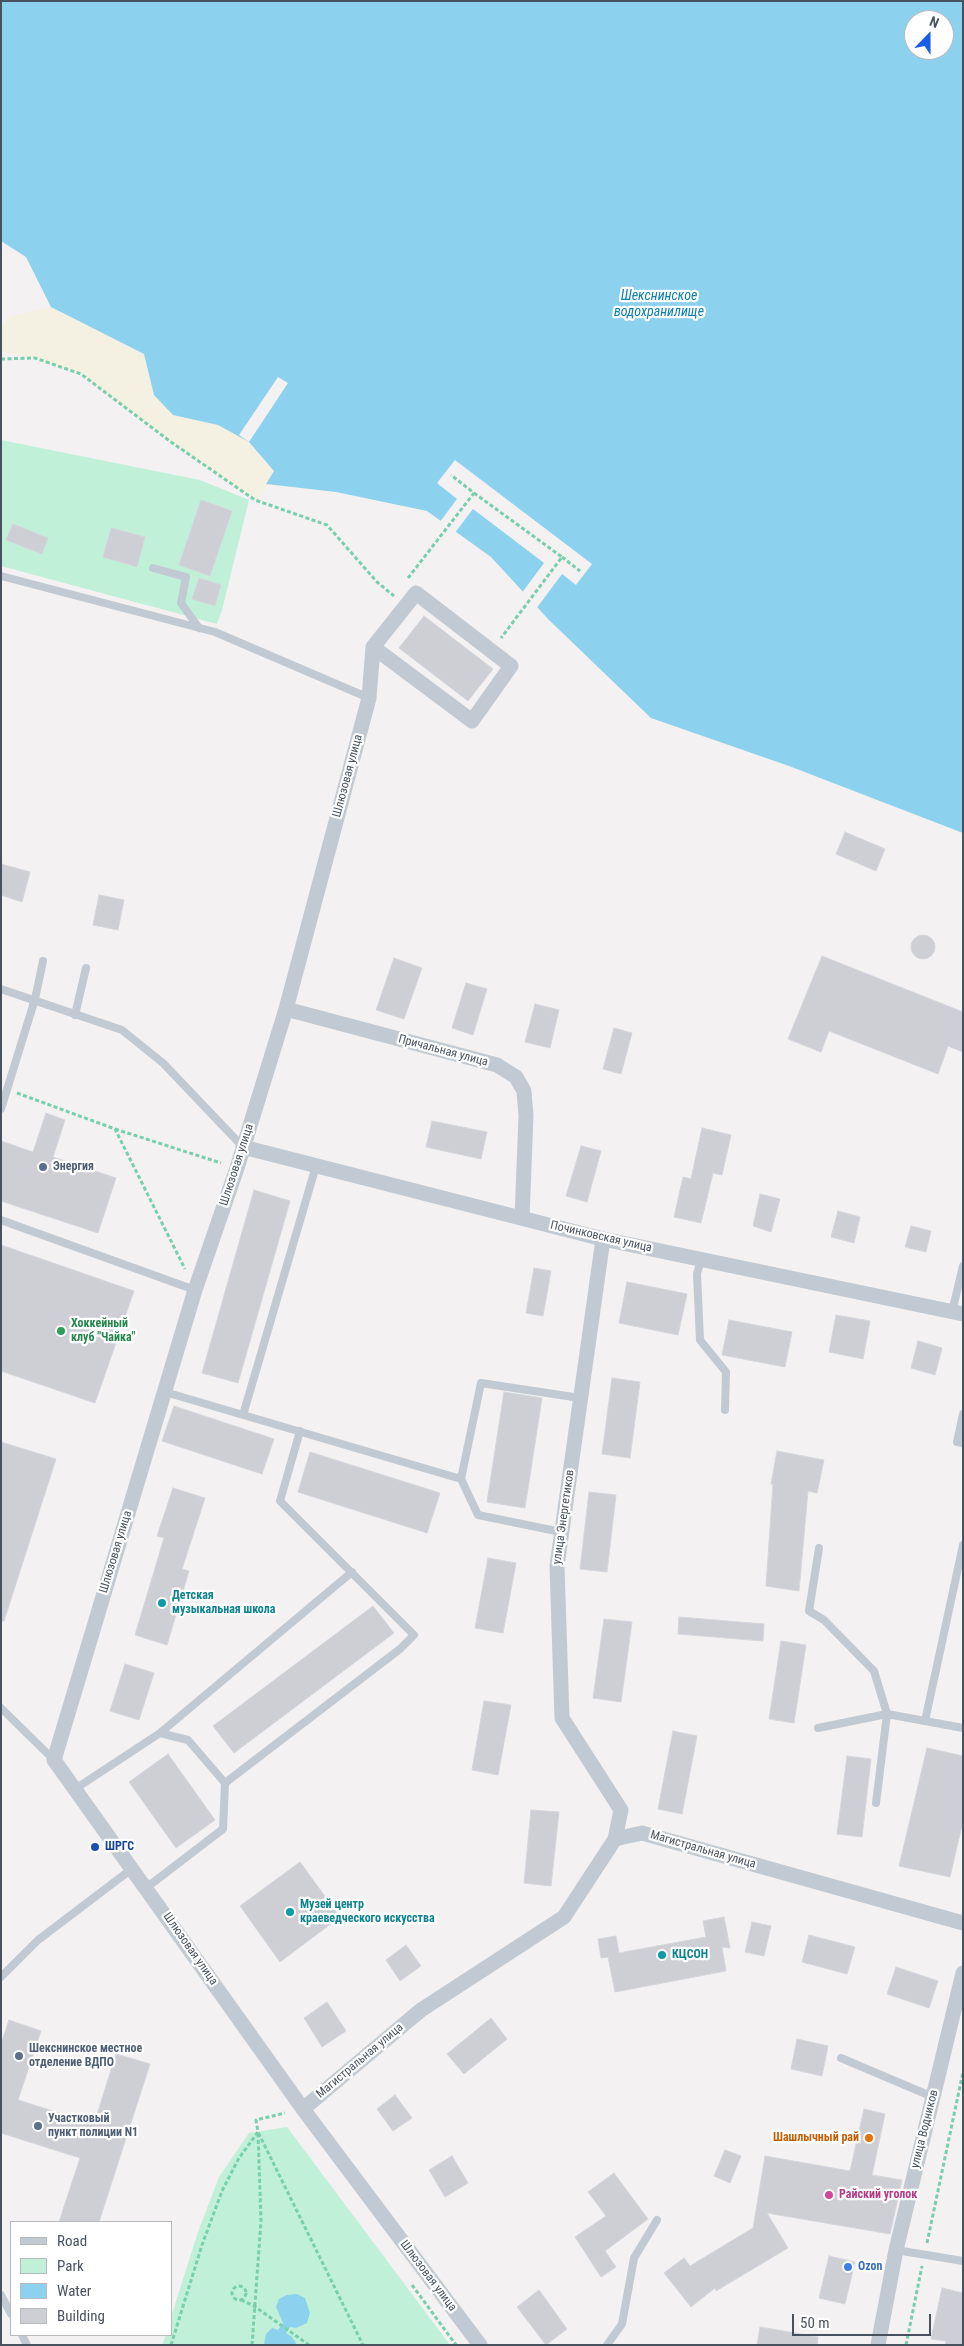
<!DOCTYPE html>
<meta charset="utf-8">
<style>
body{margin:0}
#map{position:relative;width:964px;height:2346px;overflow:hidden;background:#f3f1f1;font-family:"Roboto Condensed",sans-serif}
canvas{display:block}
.frame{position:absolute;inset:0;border:2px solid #48525f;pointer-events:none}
.legend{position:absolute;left:10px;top:2221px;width:162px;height:115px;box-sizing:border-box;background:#fff;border:1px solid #b6babf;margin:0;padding:6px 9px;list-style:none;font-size:15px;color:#48525f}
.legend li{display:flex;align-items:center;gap:10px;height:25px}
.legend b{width:25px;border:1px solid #b6babf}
.north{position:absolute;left:904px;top:10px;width:50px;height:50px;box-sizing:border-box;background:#fff;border:1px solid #b6babf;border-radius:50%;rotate:22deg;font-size:14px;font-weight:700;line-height:20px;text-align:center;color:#48525f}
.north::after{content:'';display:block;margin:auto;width:18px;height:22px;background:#165ee8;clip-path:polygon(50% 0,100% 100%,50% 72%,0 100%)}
.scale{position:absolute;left:792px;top:2314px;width:139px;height:22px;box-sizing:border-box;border:2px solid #48525f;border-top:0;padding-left:6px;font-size:15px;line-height:18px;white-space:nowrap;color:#48525f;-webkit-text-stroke:4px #fff;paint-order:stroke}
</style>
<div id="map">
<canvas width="964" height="2346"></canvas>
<div class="frame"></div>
<ul class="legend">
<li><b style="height:6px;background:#c1cad3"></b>Road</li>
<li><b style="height:14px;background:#c0f0d7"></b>Park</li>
<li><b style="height:14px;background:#8cd1ee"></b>Water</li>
<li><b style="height:14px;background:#cdcfd5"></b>Building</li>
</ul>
<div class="north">N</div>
<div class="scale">50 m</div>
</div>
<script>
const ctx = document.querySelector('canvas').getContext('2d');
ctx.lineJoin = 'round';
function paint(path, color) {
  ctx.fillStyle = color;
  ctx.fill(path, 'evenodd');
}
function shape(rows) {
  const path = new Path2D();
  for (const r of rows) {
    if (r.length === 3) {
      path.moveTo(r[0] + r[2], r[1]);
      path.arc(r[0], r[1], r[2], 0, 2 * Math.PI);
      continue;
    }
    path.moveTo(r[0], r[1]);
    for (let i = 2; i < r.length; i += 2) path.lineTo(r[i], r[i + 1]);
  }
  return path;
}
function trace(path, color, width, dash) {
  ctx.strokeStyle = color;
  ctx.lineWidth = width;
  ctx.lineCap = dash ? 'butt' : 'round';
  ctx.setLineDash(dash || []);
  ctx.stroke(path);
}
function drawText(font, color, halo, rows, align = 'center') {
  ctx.font = font + ' "Roboto Condensed",sans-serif';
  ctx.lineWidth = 4.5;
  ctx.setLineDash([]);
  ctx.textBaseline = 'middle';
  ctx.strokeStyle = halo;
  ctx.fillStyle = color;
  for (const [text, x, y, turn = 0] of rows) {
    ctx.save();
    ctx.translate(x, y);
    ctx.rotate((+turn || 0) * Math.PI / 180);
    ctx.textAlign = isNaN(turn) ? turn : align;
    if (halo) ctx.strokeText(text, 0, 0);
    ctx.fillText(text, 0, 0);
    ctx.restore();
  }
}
paint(shape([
 [1,440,200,480,249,500,222,610,217,624,1,566],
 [287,2127,450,2345,162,2345,166,2335,171,2335,171,2317,198,2232,219,2177,249,2133]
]), '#c0f0d7');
paint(shape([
 [51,307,144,354,154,395,173,415,218,425,249,442,274,471,262,496,255,500,171,442,81,374,35,358,2,352,1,327,11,316]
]), '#f4f0e2');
paint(shape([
 [1,1,963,1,963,833,789,766,651,718,549,620,491,557,427,511,336,492,266,484,274,471,249,442,218,425,173,415,154,395,144,354,51,307,26,257,1,241],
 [914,20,944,20,944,50,914,50],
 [297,2294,305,2298,310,2313,307,2323,296,2328,290,2327,286,2333,292,2337,297,2345,264,2345,266,2334,272,2328,278,2330,283,2323,276,2307,279,2299,287,2295]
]), '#8cd1ee');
paint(shape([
 [278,377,288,383,249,442,239,435],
 [455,460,592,564,576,585,562,574,536,609,521,594,544,563,473,509,454,534,439,523,457,499,437,483]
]), '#f3f1f1');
const building = shape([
 [201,500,232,511,210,576,179,565,201,500],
 [13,524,48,538,42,554,6,540,13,524],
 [111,528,145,537,137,567,103,557,111,528],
 [199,578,221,585,215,606,192,599,199,578],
 [424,616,493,669,468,701,399,648,424,616],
 [845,832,885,849,876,871,836,854,845,832],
 [1,864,30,872,22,902,1,895,1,864],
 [99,895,124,900,118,930,93,925,99,895],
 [923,947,12],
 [822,956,963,1012,963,1052,948,1046,938,1074,829,1031,821,1052,788,1039,822,956],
 [394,958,422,968,404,1019,376,1010,394,958],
 [466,983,487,989,473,1035,452,1028,466,983],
 [535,1004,559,1010,550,1048,525,1042,535,1004],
 [614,1028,632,1033,621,1074,603,1069,614,1028],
 [46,1113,65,1120,53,1157,116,1178,98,1233,1,1201,1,1141,33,1152,46,1113],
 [432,1121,487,1132,481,1159,426,1147,432,1121],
 [702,1128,731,1135,722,1175,713,1173,701,1223,674,1217,683,1177,691,1179,702,1128],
 [581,1146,601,1151,587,1202,566,1196,581,1146],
 [254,1190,290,1201,238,1383,202,1373,254,1190],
 [760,1194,780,1199,771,1232,753,1226,760,1194],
 [838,1211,860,1217,854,1243,831,1237,838,1211],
 [911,1226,931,1231,926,1252,905,1247,911,1226],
 [1,1245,134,1291,95,1403,1,1371,1,1245],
 [534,1268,551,1271,543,1316,526,1313,534,1268],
 [627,1282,687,1294,678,1335,619,1323,627,1282],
 [836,1315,870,1321,863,1359,829,1352,836,1315],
 [729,1320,792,1332,785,1367,722,1355,729,1320],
 [918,1341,942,1348,935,1375,911,1368,918,1341],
 [612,1378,640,1382,630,1458,602,1454,612,1378],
 [504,1392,542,1398,525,1508,487,1502,504,1392],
 [174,1406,274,1439,262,1474,162,1441,174,1406],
 [1,1442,56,1459,4,1621,1,1621,1,1442],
 [777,1451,824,1460,817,1493,808,1491,799,1591,766,1586,773,1484,771,1484,777,1451],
 [310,1452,440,1493,427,1533,298,1492,310,1452],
 [173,1488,205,1498,182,1569,189,1571,167,1645,135,1635,164,1538,157,1536,173,1488],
 [589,1492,616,1495,607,1572,580,1569,589,1492],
 [488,1558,516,1563,503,1633,475,1628,488,1558],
 [373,1606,394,1633,234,1753,213,1726,373,1606],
 [679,1617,764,1624,763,1641,678,1634,679,1617],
 [604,1619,632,1622,621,1702,593,1698,604,1619],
 [781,1641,806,1645,794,1723,769,1719,781,1641],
 [125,1664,154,1673,139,1720,110,1711,125,1664],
 [484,1701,511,1705,498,1775,472,1770,484,1701],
 [673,1731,697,1736,682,1814,658,1809,673,1731],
 [927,1748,963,1756,963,1821,950,1877,899,1866,927,1748],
 [168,1754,215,1820,176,1848,129,1782,168,1754],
 [847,1756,871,1759,862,1837,837,1834,847,1756],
 [531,1810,559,1812,551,1886,524,1883,531,1810],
 [300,1862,340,1917,280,1962,240,1906,300,1862],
 [724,1917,730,1948,722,1947,726,1971,615,1992,608,1957,601,1958,598,1939,616,1936,619,1953,706,1937,703,1921,724,1917],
 [752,1922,771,1926,764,1956,745,1952,752,1922],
 [809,1935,855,1947,847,1974,802,1962,809,1935],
 [406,1945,421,1966,400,1981,386,1960,406,1945],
 [896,1967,938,1981,929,2008,887,1994,896,1967],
 [327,2002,346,2031,322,2047,304,2018,327,2002],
 [491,2018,507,2039,464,2074,447,2054,491,2018],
 [9,2020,41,2031,18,2100,94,2124,116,2054,150,2064,99,2222,59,2222,80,2158,1,2133,1,2044,9,2020],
 [797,2039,828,2046,822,2076,791,2069,797,2039],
 [395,2095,412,2118,393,2131,377,2109,395,2095],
 [864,2109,885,2114,872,2175,902,2180,890,2234,767,2213,788,2248,716,2291,715,2288,691,2307,664,2273,684,2258,690,2266,753,2228,765,2156,850,2171,864,2109],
 [725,2150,741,2156,730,2183,714,2176,725,2150],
 [452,2156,468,2183,445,2197,429,2170,452,2156],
 [614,2173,648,2219,605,2251,616,2267,601,2277,575,2237,606,2216,588,2192,614,2173],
 [829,2256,855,2262,845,2304,819,2298,829,2256],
 [942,2288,963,2293,963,2345,945,2345,946,2341,931,2339,942,2288],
 [539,2290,567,2329,546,2345,517,2307,539,2290],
 [760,2327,818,2337,817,2345,757,2345,760,2327]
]);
paint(building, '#cdcfd5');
trace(building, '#d5d6dc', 1);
trace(shape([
 [1,359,35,358,81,374,171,442,255,500,327,525,377,582,394,596],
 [474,493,562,557,501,638],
 [562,557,580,571],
 [408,578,474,493,451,475],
 [17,1093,115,1129,185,1269],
 [115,1129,221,1163],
 [927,2243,963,2072],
 [412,2285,456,2345],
 [239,2293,7],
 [241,2300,254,2306,309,2345],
 [171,2345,202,2245,222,2191,239,2158,258,2132,256,2120,285,2113],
 [252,2345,261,2221,258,2132,363,2345],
 [906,2345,922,2266]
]), '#77cfac', 3, [4, 2.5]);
trace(shape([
 [153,568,186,577,181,603,199,628],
 [1,576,215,632,369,698],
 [1,989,122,1030,163,1063,243,1147],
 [75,1015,86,968],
 [1,1109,35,999,43,961],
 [1,1220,195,1290],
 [701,1259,697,1274,700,1340,726,1372,725,1410],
 [952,1312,963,1266],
 [165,1392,461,1479,478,1515,561,1532],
 [963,1414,957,1442,963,1443],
 [243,1415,316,1166],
 [461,1479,481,1383,580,1398],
 [819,1548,809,1611,824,1620,874,1671,887,1714,963,1728],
 [1,1708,54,1760],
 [925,1721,963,1545],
 [818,1728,887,1714,876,1803],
 [160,1733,352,1572],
 [225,1783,400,1649,414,1635,280,1501,300,1431],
 [75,1789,160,1733,188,1740,225,1783,223,1829,146,1888],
 [1,1977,38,1940,133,1868],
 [841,2058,933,2097],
 [896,2250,963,2261],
 [1,2295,11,2314],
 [22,2335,27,2345],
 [607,2345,622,2324,634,2258,657,2220]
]), '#c1cad3', 8);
trace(shape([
 [373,647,472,721,511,666,416,593,373,647,369,698,286,1009,237,1168,195,1290,54,1760,303,2109,480,2345],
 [286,1009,497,1065,516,1077,524,1091,526,1116,522,1218],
 [243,1147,603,1239,963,1314],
 [603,1239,557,1566,562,1718,621,1810,615,1839],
 [303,2109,421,2010,564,1917,615,1839,642,1833,963,1923],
 [878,2345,896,2250,963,1973]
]), '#c1cad3', 15);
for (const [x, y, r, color] of [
 [43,1167,5,"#5c6f8a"],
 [61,1331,5,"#2e9e5b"],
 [162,1603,5,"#0f9aa8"],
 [95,1847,5,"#1a4fb4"],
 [290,1912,5,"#0f9aa8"],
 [662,1955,5,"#0f9aa8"],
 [19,2056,5,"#5c6f8a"],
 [38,2126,5,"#5c6f8a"],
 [869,2138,5,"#e8710a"],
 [829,2195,5,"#d1479c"],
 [848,2267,5,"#3f7fe0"]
]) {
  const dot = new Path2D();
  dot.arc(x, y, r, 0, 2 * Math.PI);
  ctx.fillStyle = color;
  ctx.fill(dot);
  trace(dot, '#fff', 2);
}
drawText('12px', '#48525f', '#fff', [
 ["Шлюзовая улица",348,776,-75],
 ["Причальная улица",443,1051,15],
 ["Шлюзовая улица",237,1165,-72],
 ["Починковская улица",601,1237,13],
 ["улица Энергетиков",564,1517,-82],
 ["Шлюзовая улица",116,1552,-73],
 ["Магистральная улица",703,1850,16],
 ["Шлюзовая улица",190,1949,55],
 ["Магистральная улица",360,2061,-40],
 ["улица Водников",925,2129,-76],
 ["Шлюзовая улица",428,2276,53]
]);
drawText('bold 12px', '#4e5e75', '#fff', [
 ["Энергия",53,1167],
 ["Шекснинское местное",29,2049],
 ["отделение ВДПО",29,2063],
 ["Участковый",48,2119],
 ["пункт полиции N1",48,2133]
], 'left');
drawText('bold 12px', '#27864d', '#fff', [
 ["Хоккейный",71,1324],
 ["клуб \"Чайка\"",71,1338]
], 'left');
drawText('bold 12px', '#0d838f', '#fff', [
 ["Детская",172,1596],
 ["музыкальная школа",172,1610],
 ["Музей центр",300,1905],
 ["краеведческого искусства",300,1919],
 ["КЦСОН",672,1955]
], 'left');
drawText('bold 12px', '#164399', '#fff', [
 ["ШРГС",105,1847]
], 'left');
drawText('bold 12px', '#c56008', '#fff', [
 ["Шашлычный рай",859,2138]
], 'right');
drawText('bold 12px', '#b23c85', '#fff', [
 ["Райский уголок",839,2195]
], 'left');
drawText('bold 12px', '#366cbe', '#fff', [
 ["Ozon",858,2267]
], 'left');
drawText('italic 14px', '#0a7eb0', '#fff', [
 ["Шекснинское",659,296],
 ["водохранилище",659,312]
]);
</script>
